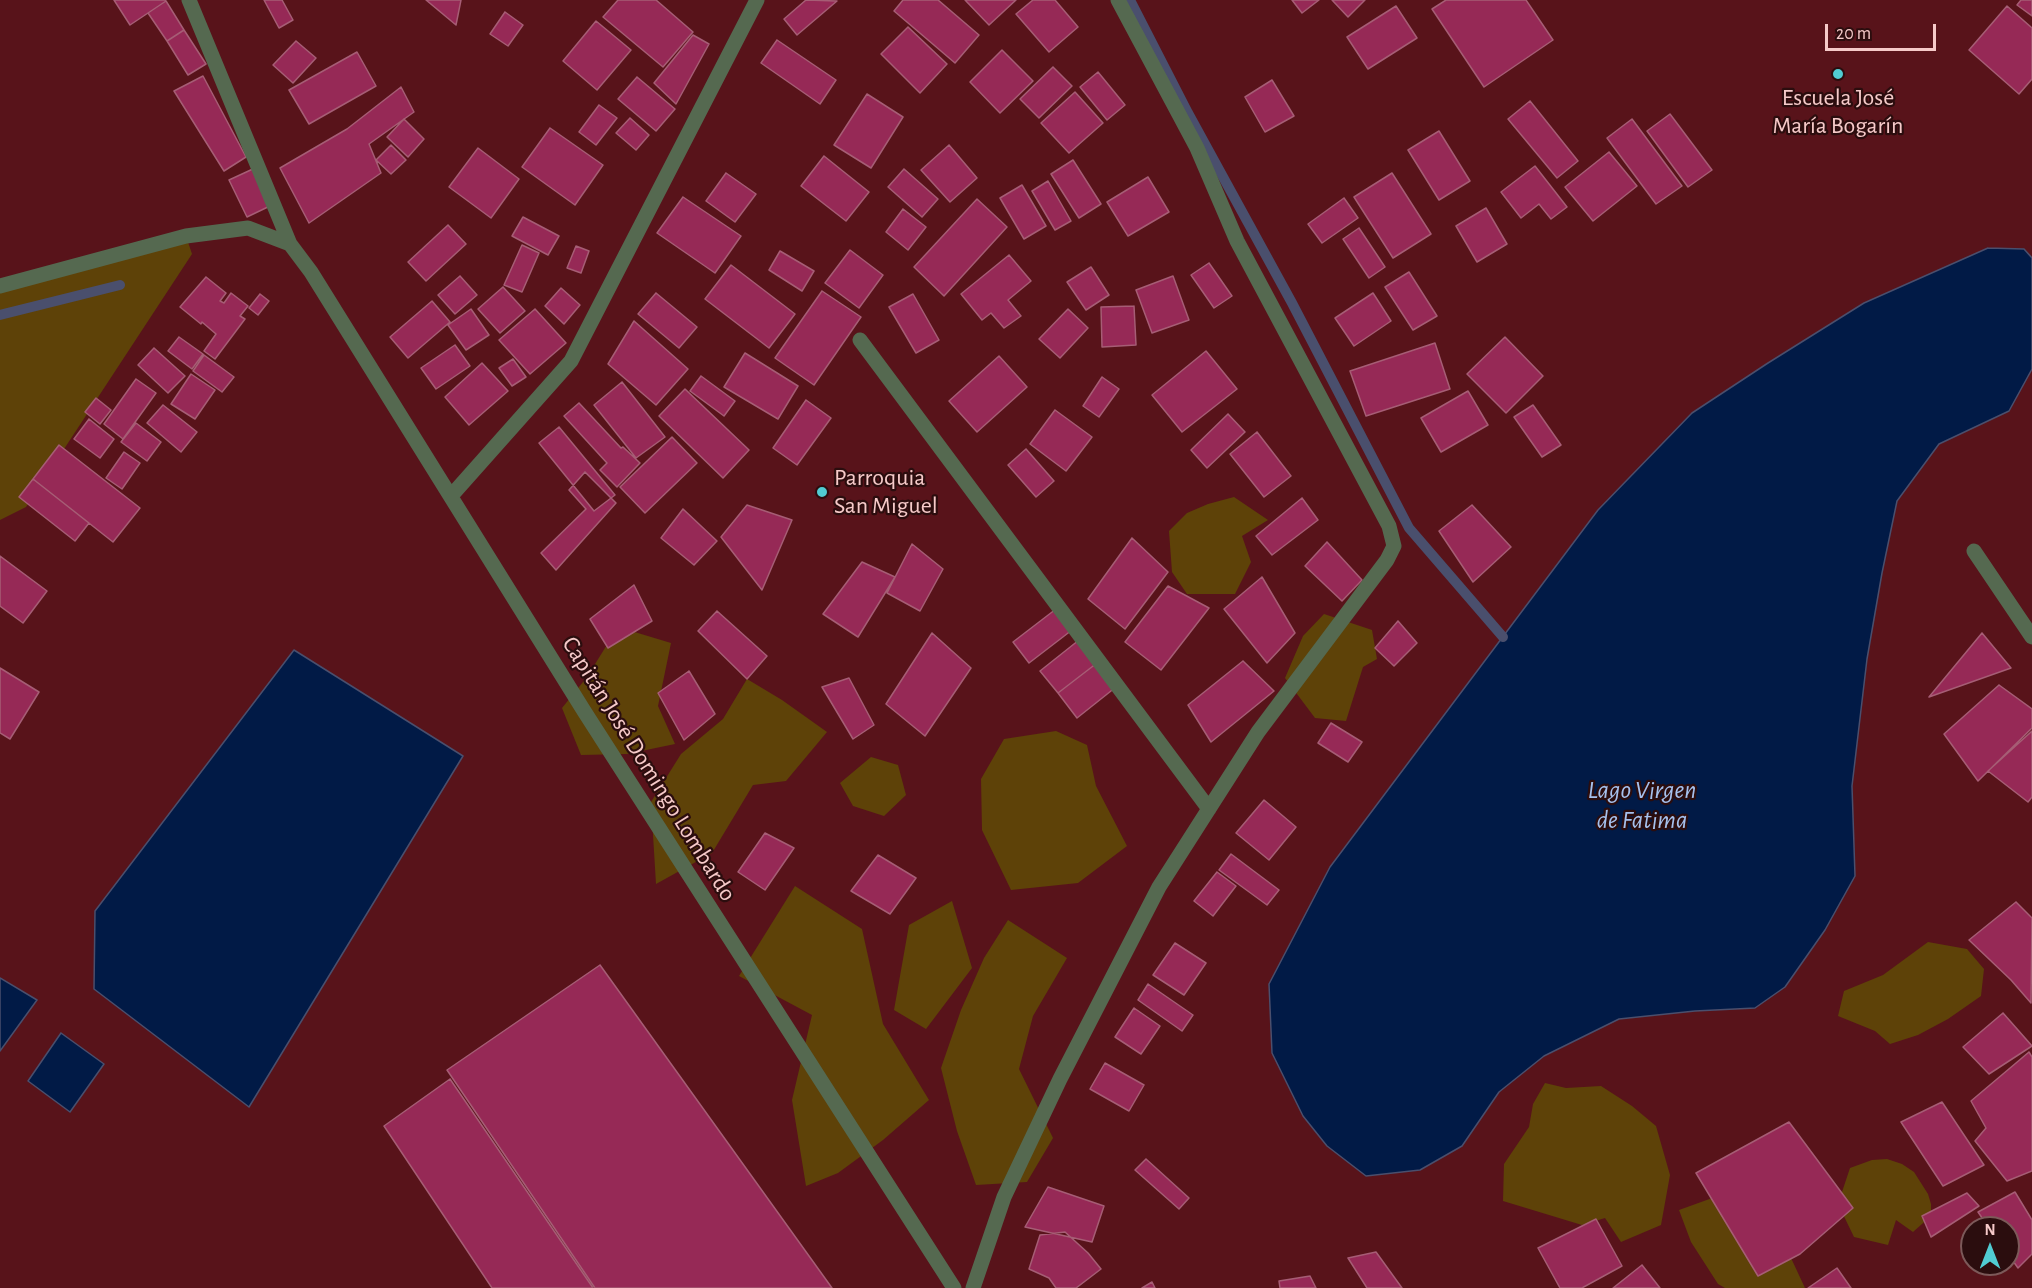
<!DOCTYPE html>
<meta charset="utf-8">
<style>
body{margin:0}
#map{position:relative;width:2032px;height:1288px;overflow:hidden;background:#58131a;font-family:"Alegreya Sans",sans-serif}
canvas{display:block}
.north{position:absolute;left:1960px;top:1216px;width:60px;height:60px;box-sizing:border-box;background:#2b0d0e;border:2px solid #7c5959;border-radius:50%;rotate:0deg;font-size:16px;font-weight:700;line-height:24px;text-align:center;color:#f6cac9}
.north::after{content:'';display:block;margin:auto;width:21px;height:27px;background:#51ccd2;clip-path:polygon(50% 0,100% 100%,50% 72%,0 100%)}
.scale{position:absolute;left:1825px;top:24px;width:111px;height:27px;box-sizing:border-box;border:3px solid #f6cac9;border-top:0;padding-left:8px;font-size:18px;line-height:21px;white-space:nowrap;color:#f6cac9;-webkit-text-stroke:4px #2b0d0e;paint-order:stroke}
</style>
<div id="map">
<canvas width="2032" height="1288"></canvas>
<div class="north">N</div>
<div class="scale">20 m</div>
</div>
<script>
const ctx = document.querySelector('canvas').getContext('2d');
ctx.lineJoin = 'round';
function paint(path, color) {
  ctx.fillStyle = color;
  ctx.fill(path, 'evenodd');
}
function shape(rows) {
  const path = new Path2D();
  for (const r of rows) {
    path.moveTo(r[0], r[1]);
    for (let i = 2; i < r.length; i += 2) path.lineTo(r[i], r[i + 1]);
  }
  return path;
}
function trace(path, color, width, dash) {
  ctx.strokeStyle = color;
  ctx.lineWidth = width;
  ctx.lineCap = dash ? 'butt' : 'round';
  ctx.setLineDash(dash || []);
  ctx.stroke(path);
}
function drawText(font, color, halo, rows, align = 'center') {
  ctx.font = font + ' "Alegreya Sans",sans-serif';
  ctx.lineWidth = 4.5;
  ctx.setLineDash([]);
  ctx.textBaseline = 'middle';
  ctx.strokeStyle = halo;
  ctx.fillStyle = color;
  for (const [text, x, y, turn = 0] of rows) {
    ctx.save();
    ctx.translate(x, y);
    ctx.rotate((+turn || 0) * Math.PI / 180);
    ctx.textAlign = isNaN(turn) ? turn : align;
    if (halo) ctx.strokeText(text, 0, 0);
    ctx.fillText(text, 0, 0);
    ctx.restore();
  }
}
paint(shape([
 [186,236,192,254,26,507,0,520,0,288],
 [1234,497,1268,520,1242,536,1251,562,1235,594,1187,594,1172,572,1169,531,1187,513,1208,504],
 [1324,614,1372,630,1377,659,1363,667,1346,721,1315,718,1285,678,1303,636],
 [618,627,671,643,658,706,675,744,627,754,581,755,562,708,587,677],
 [747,679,782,700,827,732,786,781,753,785,712,853,656,884,651,802,681,754,723,719],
 [1056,731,1087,745,1096,786,1127,846,1078,883,1011,890,982,830,981,779,1004,739],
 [871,757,898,765,906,795,884,816,853,806,840,783],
 [795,886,862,929,883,1024,929,1100,883,1140,838,1173,806,1186,792,1100,812,1015,739,976],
 [952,901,972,968,926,1029,894,1010,909,925],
 [1008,920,1067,958,1033,1016,1019,1069,1053,1138,1027,1182,976,1185,957,1131,941,1068,961,1010,984,958],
 [1928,942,1967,949,1984,969,1981,996,1948,1019,1918,1035,1890,1044,1875,1031,1838,1016,1844,991,1883,975],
 [1545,1083,1566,1088,1601,1086,1632,1106,1656,1126,1670,1175,1661,1225,1621,1242,1605,1218,1582,1225,1503,1201,1504,1164,1529,1127,1533,1104],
 [1887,1159,1902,1164,1914,1172,1928,1194,1931,1204,1931,1216,1913,1232,1896,1220,1888,1245,1854,1237,1838,1204,1850,1168,1872,1160],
 [1715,1197,1791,1258,1805,1288,1725,1288,1718,1284,1691,1242,1679,1210]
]), '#5e4208');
const water = shape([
 [1988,248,2024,249,2032,258,2032,369,2009,411,1939,444,1897,501,1882,573,1867,659,1852,786,1855,876,1825,930,1785,987,1755,1008,1695,1011,1619,1019,1544,1056,1499,1092,1462,1146,1420,1170,1366,1176,1327,1146,1303,1116,1272,1053,1269,984,1330,867,1598,510,1692,413,1768,363,1864,303,1988,248],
 [294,650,463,756,249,1107,94,989,95,911,294,650],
 [0,978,37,1000,0,1051,0,978],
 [61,1033,104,1064,70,1112,28,1081,61,1033]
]);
paint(water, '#011a46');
trace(water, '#4a4f6d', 1.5);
trace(shape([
 [1130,0,1188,113,1292,303,1409,528,1503,637],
 [0,315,120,285]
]), '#4a4f6d', 10);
const building = shape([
 [114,0,165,0,166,1,130,25,114,0],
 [264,0,282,0,293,20,279,28,264,0],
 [426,0,461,0,456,25,426,0],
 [618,0,656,0,693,32,663,67,603,17,618,0],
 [806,0,837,1,797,35,784,19,806,0],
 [903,0,938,0,979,35,955,63,894,11,903,0],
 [965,0,1016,0,989,25,965,0],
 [1033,0,1055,0,1078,27,1049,52,1016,14,1033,0],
 [1292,0,1319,0,1302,13,1292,0],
 [1332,0,1365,0,1348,17,1332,0],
 [1446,0,1526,0,1553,40,1484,87,1432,9,1446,0],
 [2021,0,2032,0,2032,16,2017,5,2021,0],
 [166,1,184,30,167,41,148,13,166,1],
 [1396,6,1417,38,1368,69,1347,37,1396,6],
 [2007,6,2032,28,2032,79,2019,94,1969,50,2007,6],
 [505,12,523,25,508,46,490,34,505,12],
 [596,21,631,50,597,90,563,61,596,21],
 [908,27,947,64,920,93,881,54,908,27],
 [184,30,206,64,188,75,167,41,184,30],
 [693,35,709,44,676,104,654,83,693,35],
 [777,40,836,80,820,104,761,63,777,40],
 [296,41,316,58,293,83,273,65,296,41],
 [1002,50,1033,81,1000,113,970,82,1002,50],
 [357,52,376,86,309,124,289,90,357,52],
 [1053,67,1072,86,1039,118,1020,99,1053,67],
 [1098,72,1125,105,1107,120,1080,87,1098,72],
 [203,76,246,157,224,171,174,91,203,76],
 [637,77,675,109,656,131,618,99,637,77],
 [1272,80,1294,116,1265,132,1245,97,1272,80],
 [401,87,414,112,369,144,381,173,309,223,280,168,347,129,401,87],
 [1075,92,1103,123,1069,153,1041,123,1075,92],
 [867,94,903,117,871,168,834,145,867,94],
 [1530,101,1578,161,1557,178,1508,119,1530,101],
 [599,105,617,118,596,145,579,132,599,105],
 [1670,114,1712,170,1688,187,1647,131,1670,114],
 [630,118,649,135,636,150,616,133,630,118],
 [404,119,424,139,408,157,387,137,404,119],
 [1632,119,1682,186,1656,204,1607,138,1632,119],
 [550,128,603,165,575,205,522,167,550,128],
 [1439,131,1470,181,1439,200,1408,150,1439,131],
 [391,145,406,160,391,174,376,160,391,145],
 [949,145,977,178,950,202,921,170,949,145],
 [478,148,519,179,491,218,449,187,478,148],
 [1609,152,1637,186,1593,221,1565,187,1609,152],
 [824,156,869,192,846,221,801,186,824,156],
 [1073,160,1101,204,1079,218,1051,174,1073,160],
 [1535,166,1567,207,1551,219,1539,204,1521,218,1501,192,1535,166],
 [255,168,272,205,247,217,229,180,255,168],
 [904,169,938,199,922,217,888,187,904,169],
 [726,173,756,194,735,222,706,201,726,173],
 [1392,173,1431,234,1393,258,1354,197,1392,173],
 [1148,177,1169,212,1128,236,1107,202,1148,177],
 [1048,181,1071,221,1055,230,1032,191,1048,181],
 [1022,185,1046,226,1024,239,1000,198,1022,185],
 [683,197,741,236,715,273,657,233,683,197],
 [1344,198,1358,218,1322,243,1308,224,1344,198],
 [977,199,1007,227,944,296,914,267,977,199],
 [1486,208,1507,244,1477,262,1456,226,1486,208],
 [903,209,926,227,908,250,886,232,903,209],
 [523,217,559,236,548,255,512,236,523,217],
 [448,225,466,244,426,281,408,262,448,225],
 [1359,228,1385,267,1369,278,1343,239,1359,228],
 [522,245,539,253,522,292,504,285,522,245],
 [576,246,589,251,581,273,567,268,576,246],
 [850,250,883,275,859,308,825,283,850,250],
 [780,251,814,271,802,291,769,270,780,251],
 [1009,255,1031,281,1008,300,1021,316,1004,328,991,313,982,320,961,294,1009,255],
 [1209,263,1232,296,1214,308,1191,275,1209,263],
 [731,265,795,314,769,348,705,299,731,265],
 [1091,267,1109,295,1086,310,1067,282,1091,267],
 [1409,272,1437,316,1413,330,1385,287,1409,272],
 [460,276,477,295,455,314,438,295,460,276],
 [1173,276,1189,320,1152,333,1136,290,1173,276],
 [206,277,226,293,220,301,224,303,231,293,248,306,240,316,245,319,215,359,204,351,216,334,202,322,201,324,180,307,206,277],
 [503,287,525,311,500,333,478,309,503,287],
 [561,288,580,305,564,324,545,306,561,288],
 [822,291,861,317,814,385,775,358,822,291],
 [656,293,697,327,679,348,638,314,656,293],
 [1373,293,1391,321,1354,346,1335,318,1373,293],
 [260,294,269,301,258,315,249,308,260,294],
 [913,294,939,340,916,353,889,307,913,294],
 [432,301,450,322,408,358,390,337,432,301],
 [1134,306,1136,345,1102,347,1101,307,1134,306],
 [471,309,489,335,466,350,448,325,471,309],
 [535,309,566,343,530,374,499,340,535,309],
 [1068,309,1088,328,1060,358,1039,339,1068,309],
 [634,321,688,369,656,405,608,364,634,321],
 [179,337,203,354,192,369,168,351,179,337],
 [1505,337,1543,376,1506,413,1467,374,1505,337],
 [1435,343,1450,389,1366,416,1350,371,1435,343],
 [455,345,470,366,436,389,421,368,455,345],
 [154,348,185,376,168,393,138,365,154,348],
 [1206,351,1237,389,1182,432,1152,395,1206,351],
 [745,353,798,386,778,419,724,387,745,353],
 [204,355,234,377,222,392,193,371,204,355],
 [999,356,1027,387,977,432,949,401,999,356],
 [513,359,526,377,512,386,499,368,513,359],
 [482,363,508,391,469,425,445,397,482,363],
 [191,374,215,390,195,419,171,404,191,374],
 [701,376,735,401,724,416,690,391,701,376],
 [1102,377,1119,389,1099,417,1083,406,1102,377],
 [136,379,156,393,123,439,104,424,136,379],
 [622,382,665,437,636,458,594,405,622,382],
 [685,389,749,450,723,478,659,416,685,389],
 [1468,391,1488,425,1441,452,1421,418,1468,391],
 [96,398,111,410,100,424,85,412,96,398],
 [806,400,831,418,797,465,773,448,806,400],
 [579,403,621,448,623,447,640,463,617,487,600,470,607,463,564,416,579,403],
 [163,405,197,432,181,452,147,423,163,405],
 [1533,405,1561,445,1542,457,1514,417,1533,405],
 [1055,410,1092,437,1066,471,1030,444,1055,410],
 [1228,414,1245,432,1207,468,1191,450,1228,414],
 [89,419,114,439,100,458,74,439,89,419],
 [136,423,161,442,147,461,121,442,136,423],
 [559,427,615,495,594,511,539,443,559,427],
 [1257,432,1291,476,1264,497,1230,454,1257,432],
 [672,437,697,463,645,513,620,487,672,437],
 [59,445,140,508,113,542,33,479,59,445],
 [1026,449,1054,481,1036,497,1008,465,1026,449],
 [124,452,140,463,122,489,106,478,124,452],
 [585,472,616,503,556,570,541,553,586,509,569,490,585,472],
 [33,479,89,523,75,541,19,497,33,479],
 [1302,498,1318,520,1272,555,1256,536,1302,498],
 [747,505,792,520,762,590,721,537,747,505],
 [1472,505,1511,547,1473,582,1439,531,1472,505],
 [683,509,717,541,694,565,661,538,683,509],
 [1132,538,1168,572,1125,629,1088,599,1132,538],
 [1327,542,1362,580,1342,601,1305,566,1327,542],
 [912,544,943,569,920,611,887,593,912,544],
 [0,556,47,591,23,623,0,606,0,556],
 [862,562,895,577,858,637,823,614,862,562],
 [1262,577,1295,633,1267,663,1224,609,1262,577],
 [634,585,652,621,608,648,590,619,634,585],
 [1168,586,1209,608,1161,670,1125,642,1168,586],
 [1056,609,1072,630,1029,663,1013,642,1056,609],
 [717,611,767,656,747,679,698,631,717,611],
 [1398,621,1417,643,1394,666,1375,648,1398,621],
 [932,633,971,668,925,736,886,704,932,633],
 [1982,633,2011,668,1929,697,1982,633],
 [1079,640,1097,663,1058,693,1040,671,1079,640],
 [1243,661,1274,691,1211,742,1188,705,1243,661],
 [1097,663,1116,687,1077,718,1058,693,1097,663],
 [0,668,39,692,10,739,0,733,0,668],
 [689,671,715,714,684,740,658,693,689,671],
 [849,678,874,725,853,739,822,687,849,678],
 [1999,685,2032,709,2032,728,1978,781,1944,734,1999,685],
 [1331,723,1362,742,1348,762,1318,743,1331,723],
 [2032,731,2032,797,2028,802,1988,771,2032,731],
 [1264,800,1296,827,1269,860,1236,833,1264,800],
 [765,833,794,848,765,890,738,872,765,833],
 [1231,854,1279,890,1267,905,1219,870,1231,854],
 [878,855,916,878,890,914,851,891,878,855],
 [1217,872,1236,886,1213,916,1194,901,1217,872],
 [2016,902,2032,918,2031,1003,2011,980,1969,940,2016,902],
 [1175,943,1206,963,1184,995,1153,975,1175,943],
 [600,965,832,1288,595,1288,447,1070,600,965],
 [1148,984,1193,1015,1182,1031,1138,1000,1148,984],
 [1134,1008,1160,1026,1141,1054,1115,1037,1134,1008],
 [2003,1013,2032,1046,1989,1074,1963,1047,2003,1013],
 [2029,1052,2032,1057,2032,1171,2007,1181,1975,1141,1986,1128,1971,1101,2029,1052],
 [1105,1063,1144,1085,1129,1111,1090,1089,1105,1063],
 [450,1079,593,1288,492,1288,384,1126,450,1079],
 [1942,1102,1984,1165,1943,1186,1901,1122,1942,1102],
 [1789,1122,1853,1208,1800,1254,1758,1276,1696,1173,1789,1122],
 [1146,1159,1189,1198,1179,1209,1135,1170,1146,1159],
 [1048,1187,1104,1206,1092,1242,1025,1227,1048,1187],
 [2015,1192,2032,1220,2032,1254,2018,1268,2008,1254,2008,1228,1989,1228,1978,1212,2015,1192],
 [1967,1193,1979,1206,1931,1237,1922,1216,1967,1193],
 [1596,1219,1622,1266,1582,1288,1560,1288,1538,1248,1596,1219],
 [1065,1232,1088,1253,1101,1269,1076,1288,1056,1288,1049,1278,1029,1269,1040,1235,1065,1232],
 [1376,1252,1402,1288,1367,1288,1348,1258,1376,1252],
 [1642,1265,1660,1288,1613,1288,1642,1265],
 [1837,1268,1851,1288,1808,1288,1837,1268],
 [1310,1276,1316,1288,1280,1288,1279,1281,1310,1276],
 [1152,1282,1155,1288,1142,1288,1152,1282]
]);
paint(building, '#962956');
trace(building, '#a65d75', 1.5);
trace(shape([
 [189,0,290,244],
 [0,286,186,236,248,228,290,244,311,272,584,711,954,1288],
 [860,340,1209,809],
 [451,496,571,361,757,0],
 [1974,551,2032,637],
 [973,1288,1004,1197,1060,1079,1159,887,1258,732,1387,560,1394,546,1389,526,1237,241,1197,148,1118,0]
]), '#556950', 15);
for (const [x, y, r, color] of [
 [1838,74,6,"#51ccd2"],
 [822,492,6,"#51ccd2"]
]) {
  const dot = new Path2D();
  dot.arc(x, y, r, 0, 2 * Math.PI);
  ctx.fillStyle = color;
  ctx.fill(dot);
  trace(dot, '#2b0d0e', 2);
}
drawText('24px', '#f6cac9', '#2b0d0e', [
 ["Escuela José",1838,98],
 ["María Bogarín",1838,126],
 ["Parroquia",834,478,"left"],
 ["San Miguel",834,506,"left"]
]);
drawText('24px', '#f6cac9', '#2b0d0e', [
 ["Capitán José Domingo Lombardo",649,769,58]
]);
drawText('italic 26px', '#a5c1ee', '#2b0d0e', [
 ["Lago Virgen",1642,790],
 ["de Fatima",1642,820]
]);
</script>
